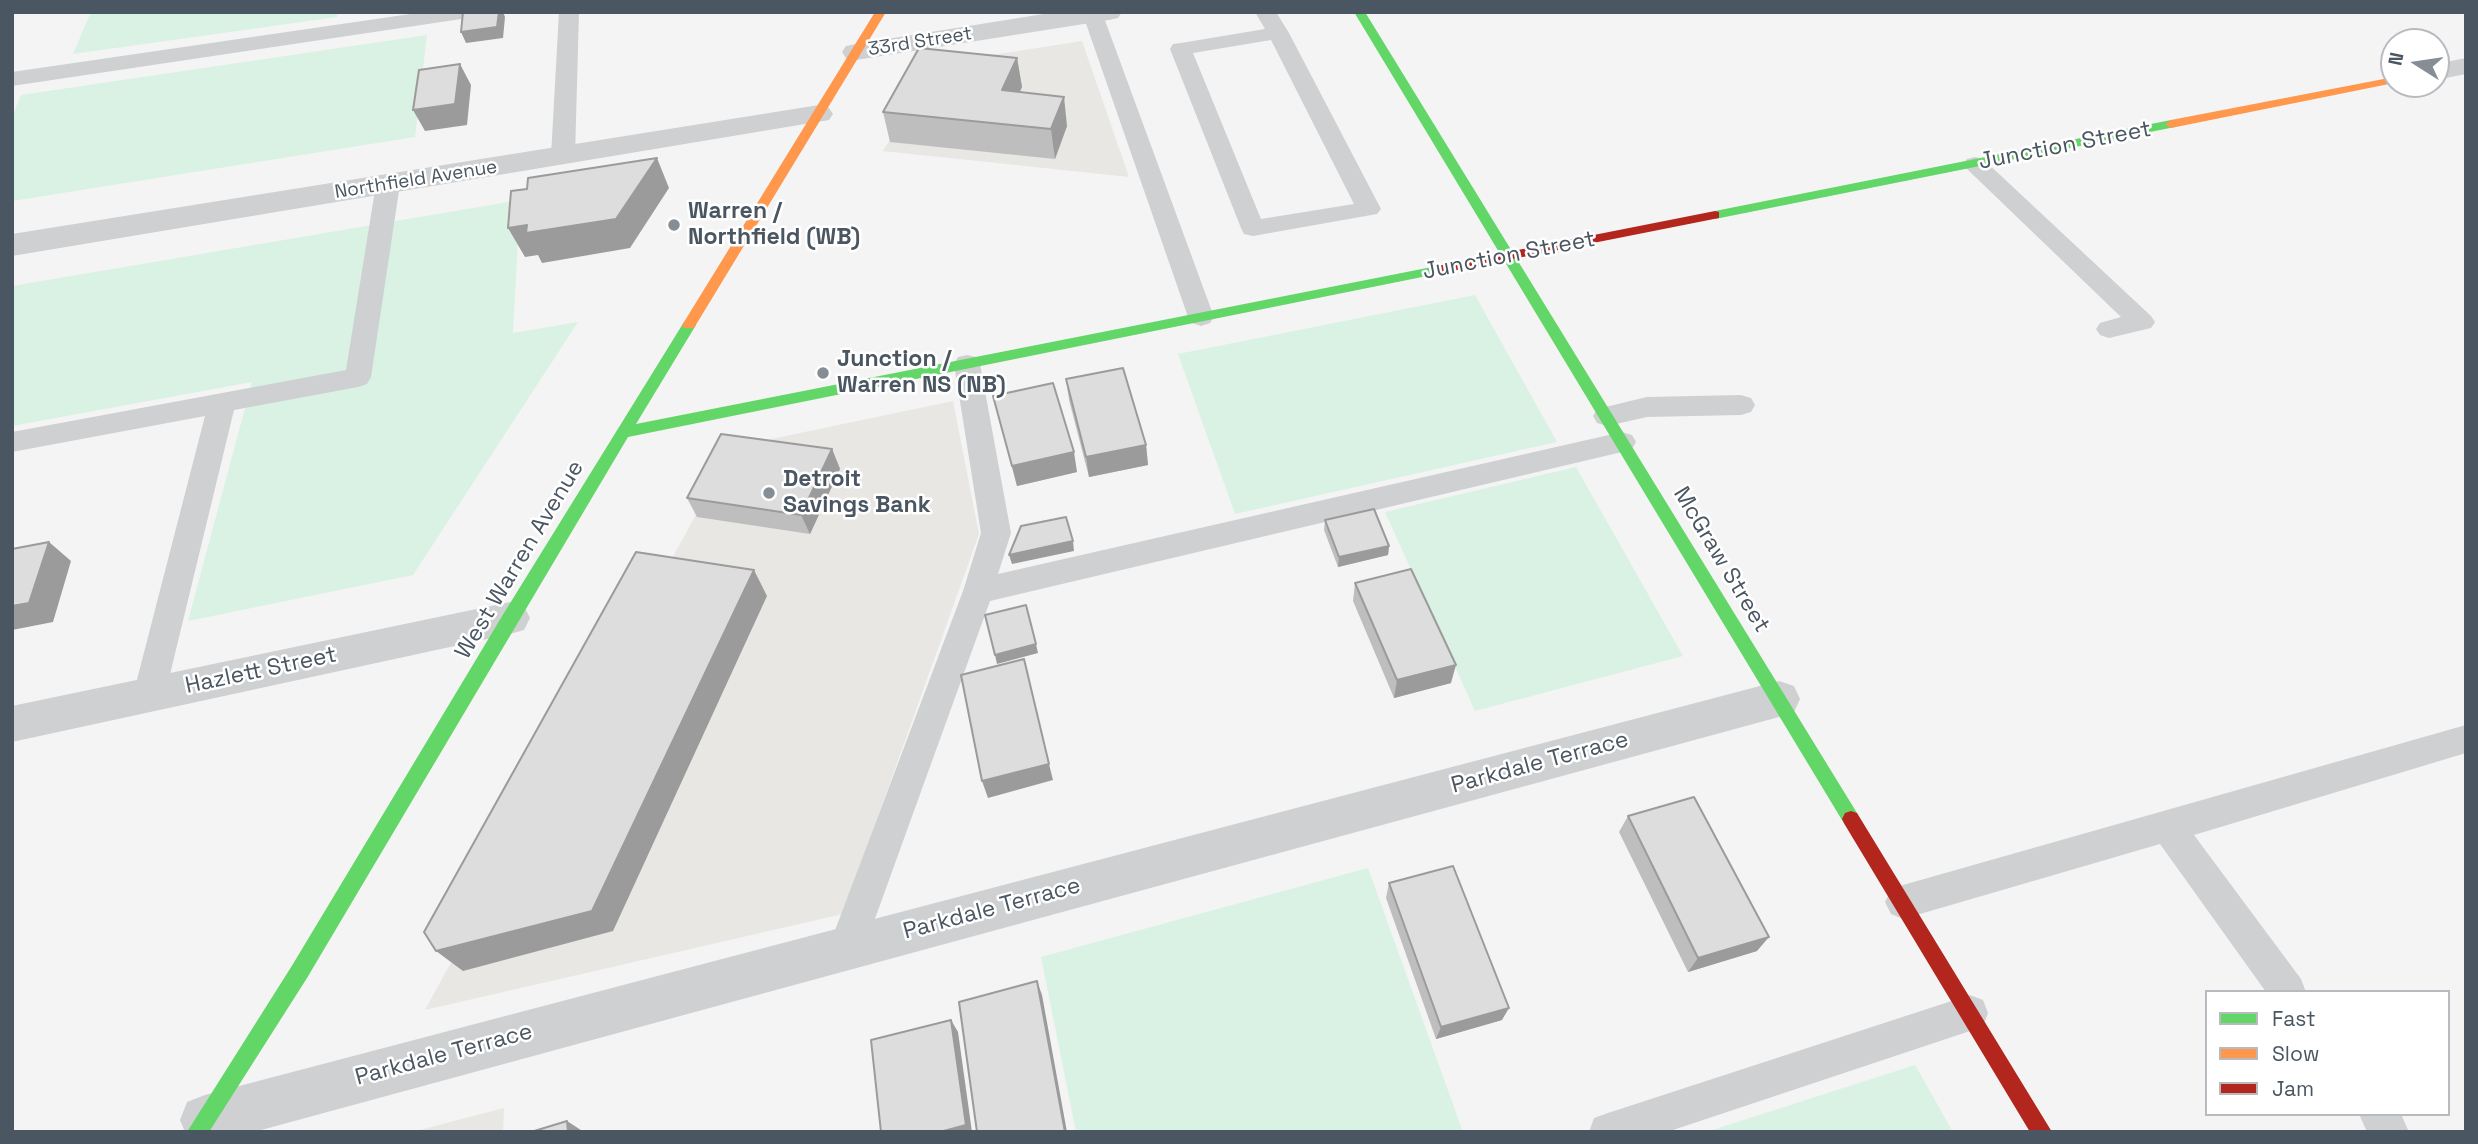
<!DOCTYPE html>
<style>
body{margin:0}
#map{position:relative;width:2478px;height:1144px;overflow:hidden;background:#f4f4f4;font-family:"Space Grotesk",sans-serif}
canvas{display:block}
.frame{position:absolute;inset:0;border:14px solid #4a5661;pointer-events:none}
.legend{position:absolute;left:2205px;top:990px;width:245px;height:126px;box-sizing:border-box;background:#fff;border:2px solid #b7bbc0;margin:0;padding:9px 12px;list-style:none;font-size:21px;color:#4a5661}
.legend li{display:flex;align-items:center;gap:14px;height:35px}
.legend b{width:35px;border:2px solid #b7bbc0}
.north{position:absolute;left:2380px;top:28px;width:70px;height:70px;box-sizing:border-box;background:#fff;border:2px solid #b7bbc0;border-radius:50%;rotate:282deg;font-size:19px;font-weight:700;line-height:28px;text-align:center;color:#4a5661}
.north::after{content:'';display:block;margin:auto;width:24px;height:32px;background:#868d94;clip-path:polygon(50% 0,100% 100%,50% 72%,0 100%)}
</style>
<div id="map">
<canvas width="2478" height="1144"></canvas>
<div class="frame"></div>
<ul class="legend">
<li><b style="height:9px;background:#63d668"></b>Fast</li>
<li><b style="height:9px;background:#ff974d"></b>Slow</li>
<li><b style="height:9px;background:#b3261e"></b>Jam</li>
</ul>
<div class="north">N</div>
</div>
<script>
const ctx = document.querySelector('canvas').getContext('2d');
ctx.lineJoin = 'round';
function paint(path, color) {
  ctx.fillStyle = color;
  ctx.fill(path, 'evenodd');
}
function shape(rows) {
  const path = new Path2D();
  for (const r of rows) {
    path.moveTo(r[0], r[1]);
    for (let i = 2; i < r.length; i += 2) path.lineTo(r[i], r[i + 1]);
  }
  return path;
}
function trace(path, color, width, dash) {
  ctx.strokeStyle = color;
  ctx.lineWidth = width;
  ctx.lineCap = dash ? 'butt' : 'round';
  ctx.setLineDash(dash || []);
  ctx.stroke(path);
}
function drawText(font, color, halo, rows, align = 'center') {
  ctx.font = font + ' "Space Grotesk",sans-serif';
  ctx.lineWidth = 5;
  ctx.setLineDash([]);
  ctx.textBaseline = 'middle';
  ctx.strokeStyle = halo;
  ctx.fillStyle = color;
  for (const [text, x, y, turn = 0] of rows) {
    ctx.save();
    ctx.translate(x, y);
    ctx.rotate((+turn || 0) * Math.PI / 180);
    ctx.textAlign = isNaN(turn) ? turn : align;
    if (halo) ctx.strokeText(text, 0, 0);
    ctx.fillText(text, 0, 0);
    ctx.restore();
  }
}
paint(shape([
 [1082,41,1129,177,883,151,934,64],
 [953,401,979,534,843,914,425,1010,733,447],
 [504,1108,503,1132,412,1132]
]), '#e8e7e3');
paint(shape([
 [91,12,338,12,337,17,73,54],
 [427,35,415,137,12,201,12,117,21,95],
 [520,200,513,333,578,322,413,575,188,621,252,382,12,426,12,286],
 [1475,295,1557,442,1235,514,1178,354],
 [1576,467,1683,656,1475,711,1385,512],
 [1368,868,1463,1132,1076,1132,1041,957],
 [1915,1065,1953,1132,1706,1132]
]), '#d9f2e3');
paint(shape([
 [424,12,478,12,475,16,468,18,12,86,12,72,424,12],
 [559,12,579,12,575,156,571,161,563,163,555,161,551,156,559,12],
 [1085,12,1101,12,1103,15,1214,317,1210,323,1201,326,1192,323,1188,317,1083,15,1085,12],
 [1255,12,1276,12,1289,33,1381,209,1377,214,1253,236,1244,234,1241,228,1170,49,1173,44,1181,43,1265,29,1255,12],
 [1271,40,1354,204,1261,219,1193,53,1271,40],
 [1975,157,1983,159,2151,316,2155,322,2151,328,2109,338,2100,335,2096,329,2100,323,2121,317,1967,169,1963,164,1967,159,1975,157],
 [388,176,396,179,400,184,371,377,367,384,358,387,234,410,165,695,160,705,149,709,138,705,133,695,205,416,12,452,12,432,346,370,376,184,380,179,388,176],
 [967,355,976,357,980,364,1011,533,998,574,1622,432,1632,435,1636,442,1632,449,1622,452,990,601,864,949,859,961,846,966,833,961,828,949,963,591,981,533,954,364,958,357,967,355],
 [1741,395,1751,398,1755,405,1751,412,1741,415,1647,417,1607,426,1597,423,1593,416,1597,409,1647,397,1741,395],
 [2466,725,2466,753,2194,835,2301,979,2306,992,2266,992,2160,844,1903,919,1891,914,1885,902,1891,890,1903,885,2466,725],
 [1970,995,1983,1000,1988,1013,1983,1026,1970,1031,1667,1132,1589,1132,1594,1118,1608,1113,1970,995],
 [2359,1114,2401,1114,2409,1132,2367,1132,2359,1114]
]), '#ced0d2');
paint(shape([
 [1056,12,1122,12,1118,18,1109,20,856,60,846,58,842,52,846,46,856,44,1056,12],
 [2466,58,2466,74,2436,80,2436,64,2466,58],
 [819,105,829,108,833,114,829,120,12,256,12,234,819,105],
 [510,602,524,606,530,618,524,630,510,634,12,742,12,706,510,602],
 [1779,681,1794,686,1800,699,1794,712,1779,717,254,1132,185,1132,180,1120,187,1102,205,1095,1779,681]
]), '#ced0d2');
paint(shape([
 [1354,12,1365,12,1857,813,1860,819,1857,825,1851,827,1845,825,1354,12],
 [2171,120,2175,121,2175,127,1715,219,1709,215,1715,211,2171,120],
 [1437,266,1444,270,1442,273,628,437,307,978,209,1132,187,1132,293,964,504,613,684,322,689,320,696,325,636,424,1437,266]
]), '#63d668');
paint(shape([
 [875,12,886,12,694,328,684,328,682,325,684,322,875,12],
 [2394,77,2394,83,2171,128,2165,124,2171,120,2394,77]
]), '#ff974d');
paint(shape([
 [1715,211,1719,212,1719,218,1437,274,1430,270,1437,266,1715,211],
 [1851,811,1857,813,2052,1132,2030,1132,1845,825,1842,819,1845,813,1851,811]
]), '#b3261e');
paint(shape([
 [1017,58,1022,87,1019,92,1067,126,1055,159,890,142,883,112],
 [1066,379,1146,445,1148,465,1089,477,1069,400],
 [993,396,1077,472,1017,486,998,416],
 [832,449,840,469,810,534,697,517,687,498],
 [1325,520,1389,546,1388,555,1338,567,1324,530],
 [1355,583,1451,683,1394,698,1353,601],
 [1628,816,1757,951,1688,972,1619,832],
 [1389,883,1502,1020,1436,1039,1386,898]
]), '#bebebf');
paint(shape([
 [499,12,503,12,505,17,503,38,466,43,461,32],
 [1017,58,1022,87,1007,120,1002,90],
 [460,64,471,85,467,125,425,131,413,110],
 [1064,97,1067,126,1055,159,1051,129],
 [657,158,669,188,630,248,542,263,538,255,525,257,508,228],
 [1146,445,1148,465,1089,477,1086,457],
 [832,449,840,469,810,534,801,515],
 [1074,452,1077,472,1017,486,1012,466],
 [1073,541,1074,551,1012,564,1009,555],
 [49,542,71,561,53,622,12,630,12,606],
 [1389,546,1388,555,1338,567,1339,557],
 [754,570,767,596,613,931,463,971,436,951],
 [1036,644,1038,653,997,664,995,655],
 [1456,665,1451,683,1394,698,1397,680],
 [1049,764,1053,780,988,798,982,781],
 [1769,937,1757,951,1688,972,1698,958],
 [1037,981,1042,995,1067,1132,1065,1132],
 [1509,1008,1502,1020,1436,1039,1441,1027],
 [951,1020,958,1032,972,1132,940,1132],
 [567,1121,584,1132,568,1132]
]), '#9b9b9b');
const building = shape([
 [463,12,499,12,497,27,461,32,463,12],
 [919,48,1017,58,1002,90,1064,97,1051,129,883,112,919,48],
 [460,64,455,104,413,110,419,70,460,64],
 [657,158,616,219,526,233,527,225,508,228,511,191,527,189,528,178,657,158],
 [1123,368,1146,445,1086,457,1066,379,1123,368],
 [1053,383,1074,452,1012,466,993,396,1053,383],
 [721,434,832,449,801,515,687,498,721,434],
 [1374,509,1389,546,1339,557,1325,520,1374,509],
 [1066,517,1073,541,1009,555,1021,526,1066,517],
 [49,542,29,603,12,606,12,549,49,542],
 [636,552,754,570,592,911,436,951,424,932,636,552],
 [1411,569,1456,665,1397,680,1355,583,1411,569],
 [1026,605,1036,644,995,655,985,615,1026,605],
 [1024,659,1049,764,982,781,961,675,1024,659],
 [1694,797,1769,937,1698,958,1628,816,1694,797],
 [1453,866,1509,1008,1441,1027,1389,883,1453,866],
 [1037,981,1065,1132,977,1132,959,1002,1037,981],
 [951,1020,966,1125,940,1132,881,1132,871,1040,951,1020],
 [567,1121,568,1132,531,1132,567,1121]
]);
paint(building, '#ddddde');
trace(building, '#9b9b9b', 2);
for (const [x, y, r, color] of [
 [674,225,7,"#868d94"],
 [823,373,7,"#868d94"],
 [769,493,7,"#868d94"]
]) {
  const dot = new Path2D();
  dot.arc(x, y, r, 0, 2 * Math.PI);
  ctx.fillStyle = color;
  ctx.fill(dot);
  trace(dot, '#fff', 2.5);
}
drawText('19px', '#4a5661', '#fff', [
 ["33rd Street",920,42,-9],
 ["Northfield Avenue",416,180,-9]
]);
drawText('23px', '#4a5661', '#fff', [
 ["Junction Street",2065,146,-11],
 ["Junction Street",1509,256,-11],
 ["West Warren Avenue",520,560,-59],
 ["McGraw Street",1721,560,59],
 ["Hazlett Street",261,671,-12],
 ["Parkdale Terrace",1540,763,-15],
 ["Parkdale Terrace",992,909,-15],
 ["Parkdale Terrace",444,1055,-15]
]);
drawText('bold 23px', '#4a5661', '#fff', [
 ["Warren /",688,212],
 ["Northfield (WB)",688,238],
 ["Junction /",837,360],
 ["Warren NS (NB)",837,386],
 ["Detroit",783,480],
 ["Savings Bank",783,506]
], 'left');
</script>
